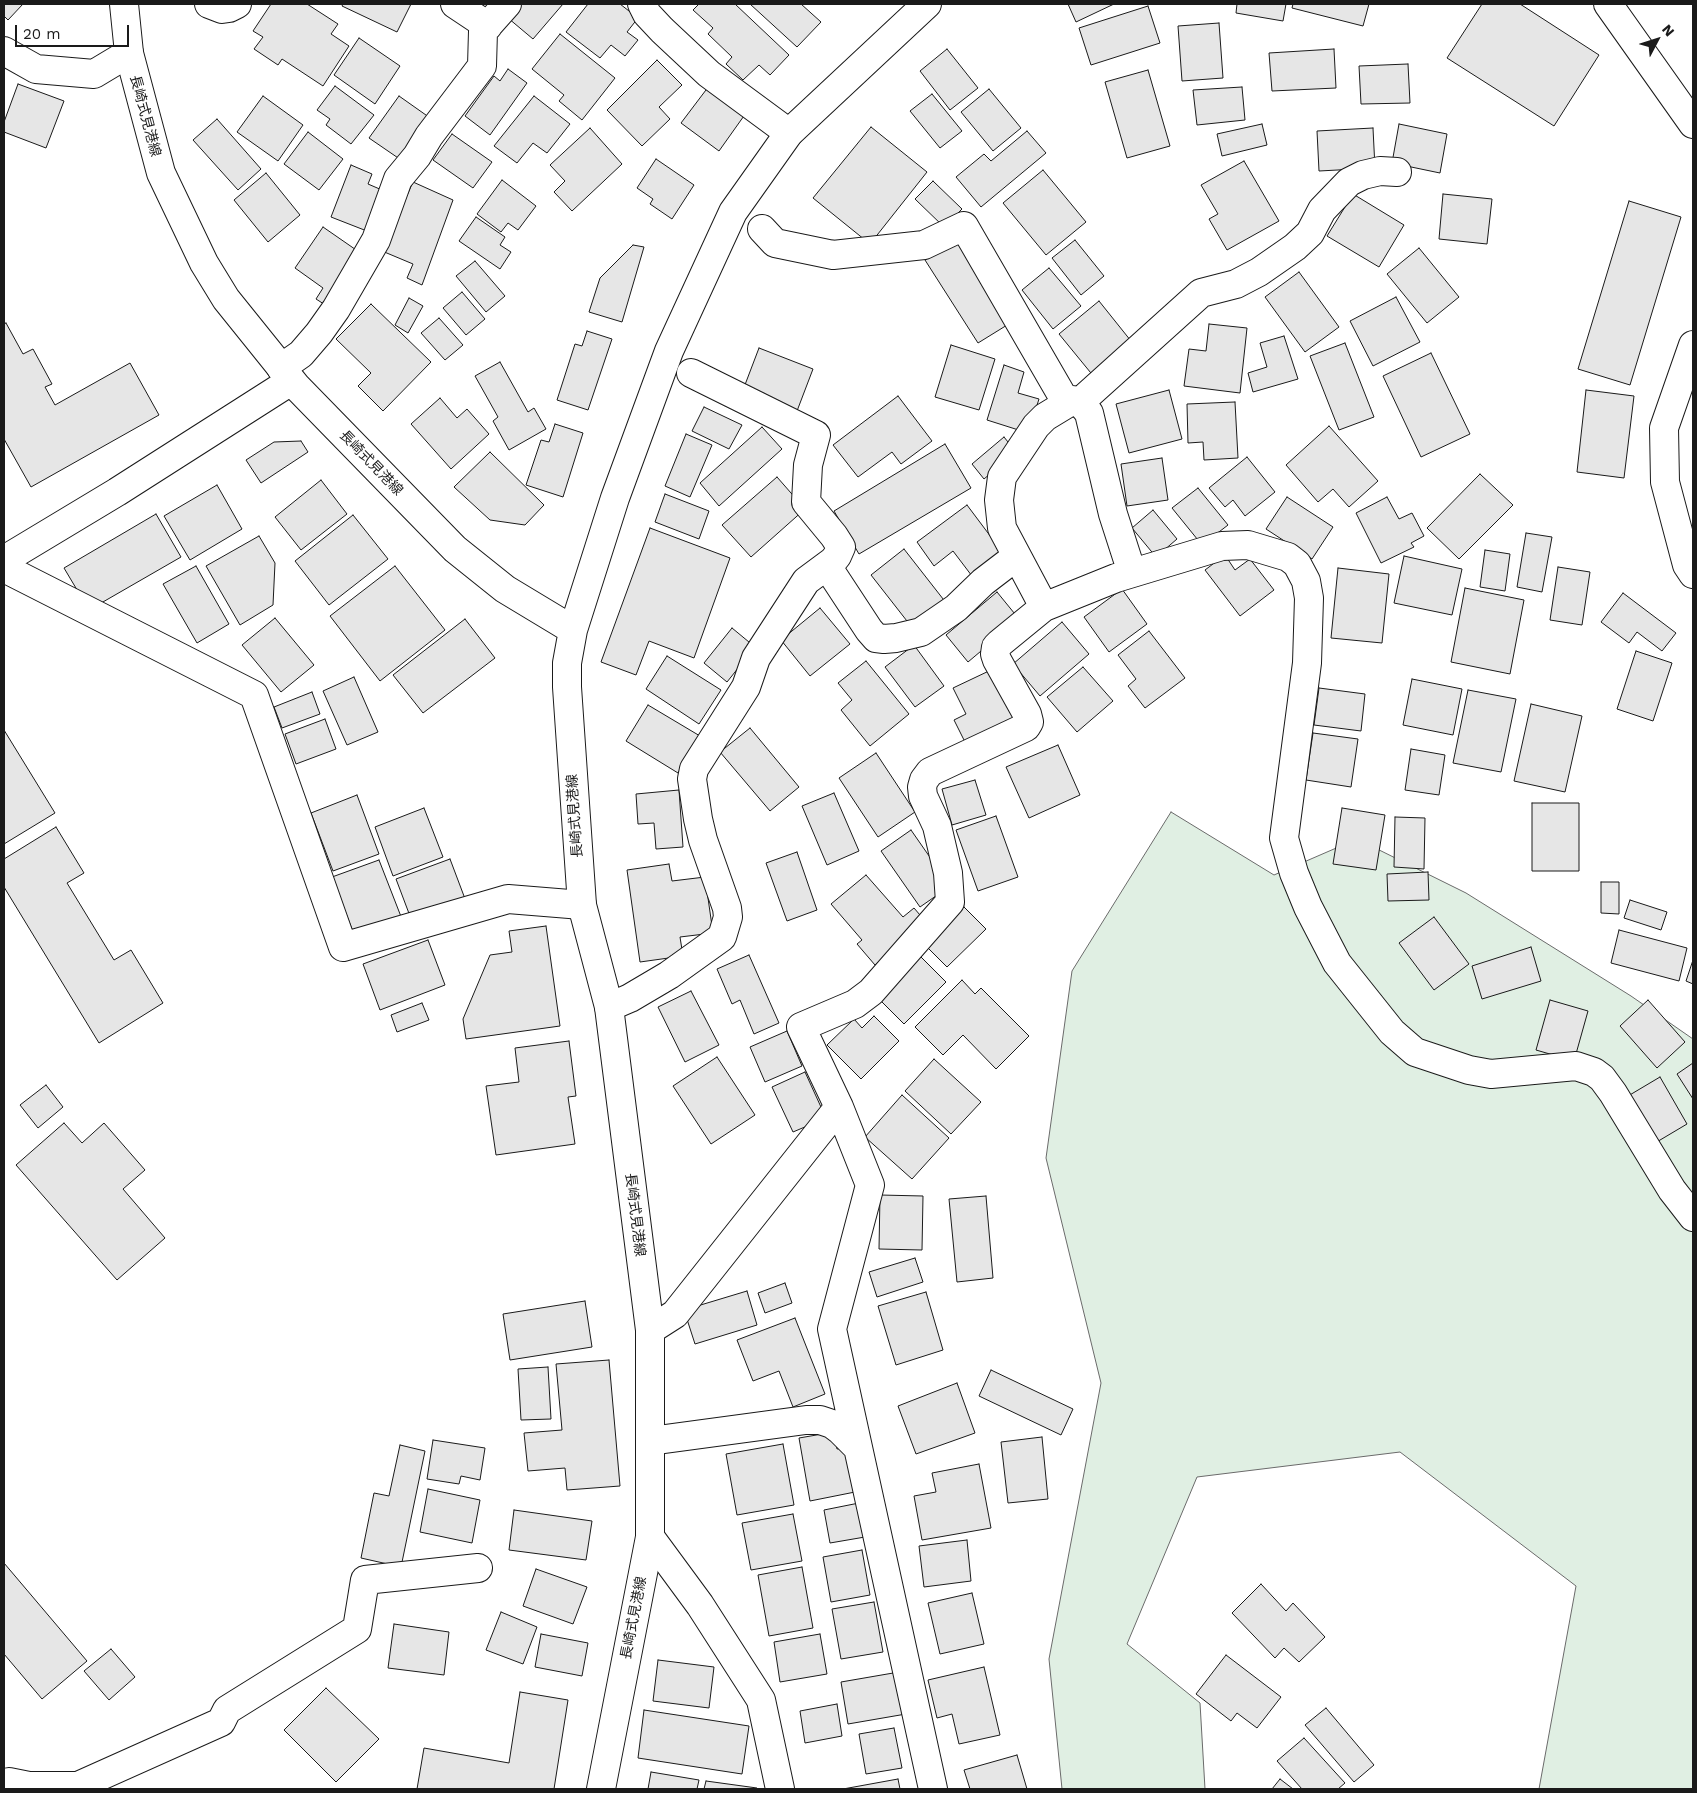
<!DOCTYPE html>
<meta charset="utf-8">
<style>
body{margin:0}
#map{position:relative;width:1697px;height:1793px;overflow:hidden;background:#fff;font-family:"Work Sans",sans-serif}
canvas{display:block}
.frame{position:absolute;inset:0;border:5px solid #1a1a1a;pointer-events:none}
.north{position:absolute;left:1632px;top:15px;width:50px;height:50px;-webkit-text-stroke:4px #fff;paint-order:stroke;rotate:50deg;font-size:14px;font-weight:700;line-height:20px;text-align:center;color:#1a1a1a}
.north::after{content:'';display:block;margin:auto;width:18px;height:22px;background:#1a1a1a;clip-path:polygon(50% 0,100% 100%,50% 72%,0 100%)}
.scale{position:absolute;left:15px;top:25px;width:114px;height:22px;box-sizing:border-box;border:2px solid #1a1a1a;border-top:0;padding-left:6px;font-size:15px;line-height:18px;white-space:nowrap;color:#1a1a1a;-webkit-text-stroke:4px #fff;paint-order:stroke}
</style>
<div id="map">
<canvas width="1697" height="1793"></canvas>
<div class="frame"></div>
<div class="north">N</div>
<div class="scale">20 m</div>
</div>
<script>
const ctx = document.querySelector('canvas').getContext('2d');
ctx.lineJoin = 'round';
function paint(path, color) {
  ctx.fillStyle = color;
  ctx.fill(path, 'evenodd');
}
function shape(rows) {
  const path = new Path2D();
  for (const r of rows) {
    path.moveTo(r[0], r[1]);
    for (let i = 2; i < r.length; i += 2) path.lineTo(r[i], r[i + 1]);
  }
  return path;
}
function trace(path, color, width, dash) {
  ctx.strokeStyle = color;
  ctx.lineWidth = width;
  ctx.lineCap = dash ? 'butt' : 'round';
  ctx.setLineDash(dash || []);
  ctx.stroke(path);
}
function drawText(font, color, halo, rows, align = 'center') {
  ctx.font = font + ' "Work Sans","Noto Sans JP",sans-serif';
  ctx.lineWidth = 4;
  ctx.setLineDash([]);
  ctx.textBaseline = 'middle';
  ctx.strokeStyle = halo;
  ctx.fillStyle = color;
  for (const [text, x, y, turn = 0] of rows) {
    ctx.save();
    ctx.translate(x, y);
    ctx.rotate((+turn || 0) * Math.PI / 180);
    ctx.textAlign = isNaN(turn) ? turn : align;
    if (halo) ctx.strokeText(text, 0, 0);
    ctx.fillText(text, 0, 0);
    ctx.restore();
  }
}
const green = shape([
 [1171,812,1274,875,1357,839,1466,893,1631,996,1693,1039,1693,1789,1539,1789,1576,1586,1400,1452,1197,1477,1127,1644,1200,1703,1205,1789,1062,1789,1049,1659,1101,1383,1046,1158,1072,971,1171,812]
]);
paint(green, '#e0efe3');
trace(green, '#6a6a6a', 1);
const building = shape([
 [4,4,23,4,8,20,4,16,4,4],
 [271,4,307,4,338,24,331,34,349,46,323,86,282,59,278,65,254,49,263,37,253,31,271,4],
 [343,4,411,4,397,32,342,6,343,4],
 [521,4,563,4,533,39,508,18,521,4],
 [588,4,620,4,638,18,627,32,638,40,625,56,611,45,600,58,566,32,588,4],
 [699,4,735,4,789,55,770,75,759,65,743,80,726,64,732,57,708,34,713,28,693,10,699,4],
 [750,4,801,4,821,22,797,47,750,4],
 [1068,4,1114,4,1076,22,1068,4],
 [1237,4,1286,4,1283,21,1236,13,1237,4],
 [1293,4,1369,4,1363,26,1292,8,1293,4],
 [1482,4,1520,4,1599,55,1554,126,1447,58,1482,4],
 [1148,6,1160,43,1091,65,1079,28,1148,6],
 [1219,23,1223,78,1182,81,1178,26,1219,23],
 [560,34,615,78,582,120,559,101,564,95,532,69,560,34],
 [359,38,400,66,375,104,334,75,359,38],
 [947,49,978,88,950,110,920,71,947,49],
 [1334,49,1336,88,1272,91,1269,53,1334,49],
 [657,60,682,85,659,107,670,119,642,146,607,110,657,60],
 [1408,64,1410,103,1361,104,1359,66,1408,64],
 [508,69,527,83,490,135,465,116,494,76,500,81,508,69],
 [1148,70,1170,146,1127,158,1105,82,1148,70],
 [18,84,64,101,46,148,4,132,4,122,18,84],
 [335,86,374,115,351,144,326,125,330,119,317,110,335,86],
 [709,86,746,113,719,151,681,123,709,86],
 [1242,87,1245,120,1197,125,1193,90,1242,87],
 [989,89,1021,128,993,151,961,112,989,89],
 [932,94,962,131,940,148,910,111,932,94],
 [263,96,303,125,278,161,237,132,263,96],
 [399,96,433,120,404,162,369,138,399,96],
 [534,96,570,124,547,153,533,143,517,163,494,146,534,96],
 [217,119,261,169,238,190,193,140,217,119],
 [1262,124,1267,145,1222,156,1217,134,1262,124],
 [1399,124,1447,134,1440,173,1392,163,1399,124],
 [871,127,927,172,870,244,813,198,871,127],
 [590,128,622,164,572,211,554,192,565,181,550,165,590,128],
 [1373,128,1375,168,1319,171,1317,131,1373,128],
 [1027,131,1046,153,981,207,956,177,984,154,991,161,1027,131],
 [308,132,343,159,319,190,284,164,308,132],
 [452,134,492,162,473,188,433,160,452,134],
 [656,159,694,185,672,219,650,204,653,199,637,188,656,159],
 [1244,161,1279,221,1227,250,1209,219,1218,214,1201,185,1244,161],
 [351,165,372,174,368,184,389,193,372,233,331,217,351,165],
 [1043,170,1086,222,1046,255,1003,203,1043,170],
 [266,173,300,215,268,242,234,200,266,173],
 [502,180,536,206,518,230,508,223,501,232,477,214,502,180],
 [933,181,962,209,944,227,915,199,933,181],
 [413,182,453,200,422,285,407,278,413,264,382,251,413,182],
 [1353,194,1404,225,1379,267,1327,236,1353,194],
 [1443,194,1492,199,1487,244,1439,239,1443,194],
 [1629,201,1681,217,1630,385,1578,369,1629,201],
 [476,217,505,237,500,245,511,252,500,269,459,241,476,217],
 [323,227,362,254,327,306,316,299,323,288,295,268,323,227],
 [960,239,1012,322,978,343,925,260,960,239],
 [1075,240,1104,276,1081,295,1052,258,1075,240],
 [633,245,644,247,622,322,589,312,600,278,633,245],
 [1419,248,1459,297,1427,323,1387,274,1419,248],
 [475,261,505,296,486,312,456,276,475,261],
 [1049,268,1081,306,1053,329,1022,290,1049,268],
 [1299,272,1339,327,1305,352,1265,297,1299,272],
 [462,292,485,319,466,335,443,308,462,292],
 [1396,297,1420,342,1373,366,1350,321,1396,297],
 [409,298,423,306,408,333,395,325,409,298],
 [1099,301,1135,346,1095,378,1059,334,1099,301],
 [371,304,431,362,383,411,358,386,371,373,336,339,371,304],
 [439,318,463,345,445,360,421,333,439,318],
 [6,323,23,354,33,349,52,384,45,387,55,405,130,363,159,415,31,487,4,439,4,324,6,323],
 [1209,324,1247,328,1240,393,1184,386,1189,349,1206,351,1209,324],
 [587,331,612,339,588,410,557,400,575,344,582,346,587,331],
 [1284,336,1298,379,1253,392,1248,373,1267,367,1260,343,1284,336],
 [1345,343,1374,417,1339,430,1310,356,1345,343],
 [951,345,995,359,979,410,935,397,951,345],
 [759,348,813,369,797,411,743,390,759,348],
 [1431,353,1470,434,1421,457,1383,376,1431,353],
 [500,362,528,412,534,408,546,429,509,450,493,421,498,417,475,376,500,362],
 [1004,365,1024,372,1018,393,1039,399,1028,433,987,420,1004,365],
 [1169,390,1182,439,1129,453,1116,404,1169,390],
 [1586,390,1634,396,1624,478,1577,472,1586,390],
 [898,396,932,441,901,464,892,452,858,477,833,445,898,396],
 [440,398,457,418,467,409,489,434,451,469,411,424,440,398],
 [1235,402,1238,458,1204,460,1203,442,1188,443,1187,404,1235,402],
 [704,407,742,425,729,449,692,431,704,407],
 [555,424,583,433,563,497,526,485,541,440,549,442,555,424],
 [1329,426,1378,481,1349,507,1333,489,1318,502,1286,465,1329,426],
 [762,427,782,449,719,506,700,483,762,427],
 [686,434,712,445,690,497,665,486,686,434],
 [1004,437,1016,452,984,479,972,464,1004,437],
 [301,441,308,452,261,483,246,460,274,442,301,441],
 [945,444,971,488,859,554,834,511,945,444],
 [490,452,544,505,525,525,490,520,454,487,490,452],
 [1247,457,1275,492,1245,516,1233,500,1225,507,1209,488,1247,457],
 [1162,458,1168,500,1127,506,1121,464,1162,458],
 [1480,474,1513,505,1459,559,1427,528,1480,474],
 [777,477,805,509,751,557,722,525,777,477],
 [321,480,347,514,301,550,275,517,321,480],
 [217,485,242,529,190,560,164,516,217,485],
 [1198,488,1228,525,1202,545,1172,508,1198,488],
 [665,494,709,511,699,539,655,522,665,494],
 [1287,497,1333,527,1312,559,1266,529,1287,497],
 [1387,497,1399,519,1412,513,1424,536,1411,543,1414,547,1381,563,1356,513,1387,497],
 [967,505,1006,557,975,580,953,551,934,566,917,542,967,505],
 [1153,510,1177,539,1156,557,1132,528,1153,510],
 [156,514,181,557,89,610,64,568,156,514],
 [353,515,388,559,329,605,295,561,353,515],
 [650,528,730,558,694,658,649,641,636,675,601,662,650,528],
 [1526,533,1552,537,1542,592,1517,587,1526,533],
 [259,536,275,563,273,605,240,625,206,566,259,536],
 [904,549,947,604,914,630,871,575,904,549],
 [1485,550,1510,554,1505,591,1480,587,1485,550],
 [1225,555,1235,570,1250,559,1274,590,1240,616,1205,570,1225,555],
 [1404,556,1462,569,1452,615,1394,603,1404,556],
 [196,566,229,624,197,643,163,584,196,566],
 [395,566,445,630,380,681,330,616,395,566],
 [1558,567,1590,572,1582,625,1550,620,1558,567],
 [1338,568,1389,574,1382,643,1331,638,1338,568],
 [1465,588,1524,600,1510,674,1451,662,1465,588],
 [1122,589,1147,624,1109,652,1084,617,1122,589],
 [997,592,1019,619,968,662,946,635,997,592],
 [1623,593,1676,633,1662,651,1637,632,1629,643,1601,622,1623,593],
 [820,608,850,644,810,676,781,640,820,608],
 [275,618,314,665,281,692,242,645,275,618],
 [465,619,495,658,423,713,393,675,465,619],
 [1062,622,1089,654,1040,696,1013,664,1062,622],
 [732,628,755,647,727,682,704,663,732,628],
 [1149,631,1185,678,1145,708,1128,686,1136,679,1118,655,1149,631],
 [914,645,944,686,915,707,885,667,914,645],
 [1636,651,1672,663,1653,721,1617,709,1636,651],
 [667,656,721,690,699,724,646,689,667,656],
 [866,661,909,714,870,746,841,710,852,700,838,683,866,661],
 [1083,667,1113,701,1077,732,1047,697,1083,667],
 [991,670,1018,726,969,750,954,720,966,714,953,688,991,670],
 [354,677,378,732,347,745,323,691,354,677],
 [1412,679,1462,689,1453,735,1403,725,1412,679],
 [1319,688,1365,694,1361,731,1314,725,1319,688],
 [1468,690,1516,699,1501,772,1453,763,1468,690],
 [312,692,320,714,282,728,274,707,312,692],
 [1531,704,1582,716,1565,792,1514,781,1531,704],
 [648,705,700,736,678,773,626,741,648,705],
 [325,719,336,749,296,764,285,734,325,719],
 [750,728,799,787,770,811,720,752,750,728],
 [4,730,55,813,4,844,4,730],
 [1313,733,1358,739,1351,787,1306,780,1313,733],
 [1058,745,1080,795,1029,818,1006,767,1058,745],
 [1411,749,1445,755,1439,795,1405,790,1411,749],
 [876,753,915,812,878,837,839,778,876,753],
 [975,780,986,815,952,825,942,789,975,780],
 [679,790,683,847,656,849,654,823,638,824,636,794,679,790],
 [834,793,859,851,827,865,802,806,834,793],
 [357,795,379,854,333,871,311,813,357,795],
 [1532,803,1579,803,1579,871,1532,871,1532,803],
 [424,808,443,857,393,876,375,827,424,808],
 [1342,808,1385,815,1376,870,1333,864,1342,808],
 [996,816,1018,877,978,891,956,830,996,816],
 [1395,817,1425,818,1424,869,1394,867,1395,817],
 [56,827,84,873,67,883,114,960,131,950,163,1003,99,1043,4,887,4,859,56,827],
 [911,830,943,876,943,891,920,907,881,851,911,830],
 [797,852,817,910,787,921,766,863,797,852],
 [450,859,470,912,416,932,396,879,450,859],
 [379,860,407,932,360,950,332,877,379,860],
 [669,864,672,881,705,877,713,933,680,937,683,956,640,962,627,870,669,864],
 [1428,872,1429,900,1388,901,1387,874,1428,872],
 [866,875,903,917,914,908,926,922,875,965,857,944,862,940,831,904,866,875],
 [1601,882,1619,882,1619,914,1601,913,1601,882],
 [1630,900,1667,912,1661,930,1624,918,1630,900],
 [964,907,986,929,947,967,925,945,964,907],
 [1434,917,1469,964,1434,990,1399,943,1434,917],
 [546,926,560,1026,466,1039,463,1019,490,955,512,952,509,931,546,926],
 [1619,930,1687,948,1679,981,1611,963,1619,930],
 [428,940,445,985,380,1010,363,964,428,940],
 [1531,947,1541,981,1482,999,1472,966,1531,947],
 [749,955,779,1023,754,1034,740,1000,732,1004,717,969,749,955],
 [920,956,946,982,904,1024,878,998,920,956],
 [1693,960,1693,984,1686,981,1693,960],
 [962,980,975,994,981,988,1029,1036,996,1069,963,1035,943,1055,915,1027,962,980],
 [691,991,719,1045,685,1062,658,1007,691,991],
 [1550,1000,1588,1011,1574,1061,1536,1050,1550,1000],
 [1648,1000,1685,1042,1657,1068,1620,1026,1648,1000],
 [422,1003,429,1020,397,1032,391,1015,422,1003],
 [874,1016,899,1041,861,1079,827,1045,854,1019,862,1028,874,1016],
 [787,1031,802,1066,765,1082,750,1047,787,1031],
 [569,1041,576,1096,568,1097,575,1144,496,1155,486,1086,519,1082,515,1048,569,1041],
 [717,1057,755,1115,711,1144,673,1086,717,1057],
 [934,1059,981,1102,951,1134,905,1091,934,1059],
 [1693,1063,1693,1099,1677,1074,1693,1063],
 [805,1072,826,1118,793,1132,772,1087,805,1072],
 [1660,1077,1687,1124,1650,1146,1623,1099,1660,1077],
 [46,1085,63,1107,38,1128,20,1105,46,1085],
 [902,1095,949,1138,912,1179,865,1137,902,1095],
 [64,1123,82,1143,104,1123,145,1170,123,1189,165,1238,117,1280,16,1165,64,1123],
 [880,1195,923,1196,922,1250,879,1249,880,1195],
 [986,1196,993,1278,957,1282,949,1199,986,1196],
 [915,1258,923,1282,877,1297,869,1272,915,1258],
 [785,1283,792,1303,765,1313,758,1293,785,1283],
 [747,1291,757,1325,695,1344,684,1310,747,1291],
 [926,1292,943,1350,896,1365,878,1306,926,1292],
 [585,1301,592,1347,510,1360,503,1314,585,1301],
 [795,1318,825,1394,793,1407,779,1371,753,1381,737,1340,795,1318],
 [609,1360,620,1486,567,1490,565,1468,528,1471,524,1433,562,1430,556,1364,609,1360],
 [548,1367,551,1419,521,1420,518,1369,548,1367],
 [991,1370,1073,1409,1061,1435,979,1396,991,1370],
 [957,1383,975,1433,916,1454,898,1406,957,1383],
 [834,1432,837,1449,852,1447,860,1491,810,1501,799,1438,834,1432],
 [1042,1437,1048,1499,1008,1503,1001,1442,1042,1437],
 [433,1440,485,1448,480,1480,461,1476,459,1484,427,1479,433,1440],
 [783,1444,794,1505,737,1515,726,1454,783,1444],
 [400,1445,425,1451,401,1567,361,1558,374,1493,389,1496,400,1445],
 [979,1464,991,1528,922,1540,914,1496,936,1492,932,1473,979,1464],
 [428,1489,480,1500,472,1543,420,1532,428,1489],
 [859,1503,865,1537,830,1543,824,1510,859,1503],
 [514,1510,592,1521,586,1560,509,1550,514,1510],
 [793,1514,802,1561,751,1570,742,1523,793,1514],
 [967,1540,971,1581,924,1587,919,1546,967,1540],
 [862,1550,870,1595,831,1602,823,1557,862,1550],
 [4,1563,87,1661,42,1699,4,1654,4,1563],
 [802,1567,813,1628,769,1636,758,1575,802,1567],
 [536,1569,587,1587,573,1624,523,1606,536,1569],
 [1261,1584,1286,1611,1293,1603,1325,1637,1299,1662,1284,1648,1275,1658,1232,1613,1261,1584],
 [972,1593,984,1644,940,1654,928,1603,972,1593],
 [874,1602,883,1652,841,1659,832,1609,874,1602],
 [501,1612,537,1627,523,1664,486,1650,501,1612],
 [394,1624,449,1632,444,1675,388,1668,394,1624],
 [541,1634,588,1643,582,1676,535,1667,541,1634],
 [820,1634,827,1674,780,1682,774,1642,820,1634],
 [111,1649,135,1677,109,1700,84,1671,111,1649],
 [1226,1655,1281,1697,1257,1728,1237,1713,1231,1721,1196,1694,1226,1655],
 [658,1660,714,1667,709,1708,653,1701,658,1660],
 [984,1667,1000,1735,959,1744,952,1714,937,1718,928,1680,984,1667],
 [899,1672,906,1714,848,1724,841,1682,899,1672],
 [326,1688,379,1739,336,1782,284,1730,326,1688],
 [520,1692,568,1700,554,1789,417,1789,424,1748,509,1763,520,1692],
 [837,1704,842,1736,805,1743,800,1711,837,1704],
 [1326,1708,1374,1765,1354,1782,1305,1725,1326,1708],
 [644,1710,749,1726,742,1774,638,1758,644,1710],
 [894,1728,902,1768,866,1774,859,1734,894,1728],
 [1304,1738,1345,1783,1338,1789,1302,1789,1277,1761,1304,1738],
 [1017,1755,1027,1789,970,1789,964,1770,1017,1755],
 [651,1772,699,1780,697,1789,648,1789,651,1772],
 [898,1779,900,1789,843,1789,898,1779],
 [1280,1779,1293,1789,1272,1789,1280,1779],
 [706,1781,757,1788,757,1789,704,1789,706,1781]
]);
paint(building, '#e6e6e6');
trace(building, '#1a1a1a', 1);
const street = shape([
 [209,4,222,9,229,8,237,4],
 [455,4,488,26],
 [642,4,647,14,662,30,709,74,789,133],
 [4,51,36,69,94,74,129,53],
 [762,229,775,243,833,255,924,245,964,226,1067,404],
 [281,368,301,354,319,333,336,309,376,240,398,179,417,156,429,136,482,66,483,31,507,4],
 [1080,402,1201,293,1236,284,1259,272,1295,247,1310,233,1322,210,1349,182,1363,175,1380,171,1397,172],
 [4,560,117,492,291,381],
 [827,566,869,630,876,638,884,639,896,638,921,632,956,608,983,582,1017,556],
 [4,568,254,695,343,947,508,899,582,905],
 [1044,607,1002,528,999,500,1002,477,1036,426,1045,417,1073,400,1080,402,1089,413,1113,514,1132,573],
 [609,1007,630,998,669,975,722,937,728,917,727,908,703,840,698,819,692,779,694,769,746,687,756,658,806,581,833,561,837,556,841,547,834,536,806,502,808,465,816,435,691,373],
 [650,1330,675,1314,839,1107],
 [650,1441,806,1420,820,1420,832,1424,840,1430,858,1448],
 [650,1537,700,1605,761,1700,780,1789],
 [9,1782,29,1786,78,1786,221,1722,227,1710,357,1629,365,1580,478,1568],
 [933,1789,832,1329,870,1185,839,1107,801,1027,855,1004,871,992,950,902,948,873,937,826,923,796,922,787,924,780,930,772,1026,727,1029,722,1027,714,997,660,995,654,996,647,1000,643,1044,607,1116,578,1222,546,1248,545,1288,557,1297,564,1306,581,1309,598,1307,663,1284,838,1294,873,1308,907,1337,963,1392,1032,1415,1052,1469,1070,1491,1074,1576,1066,1594,1072,1602,1078,1613,1093,1672,1190,1693,1217]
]);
const secondary = shape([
 [124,4,129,53,161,173,204,263,226,299,296,386,455,549,505,589,573,630],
 [1608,4,1693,124],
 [1693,345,1664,428,1665,482,1687,565,1693,574],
 [601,1789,650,1537,650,1330,609,1007,582,905,567,687,567,663,573,630,615,498,669,351,733,212,789,133,927,4]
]);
trace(street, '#1a1a1a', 30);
trace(secondary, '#1a1a1a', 30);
trace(street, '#fff', 28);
trace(secondary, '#fff', 28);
drawText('14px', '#1a1a1a', '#fff', [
 ["長崎式見港線",145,116,75],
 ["長崎式見港線",371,463,46],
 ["長崎式見港線",575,816,-94],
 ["長崎式見港線",635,1215,83],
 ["長崎式見港線",634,1618,-79]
]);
</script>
